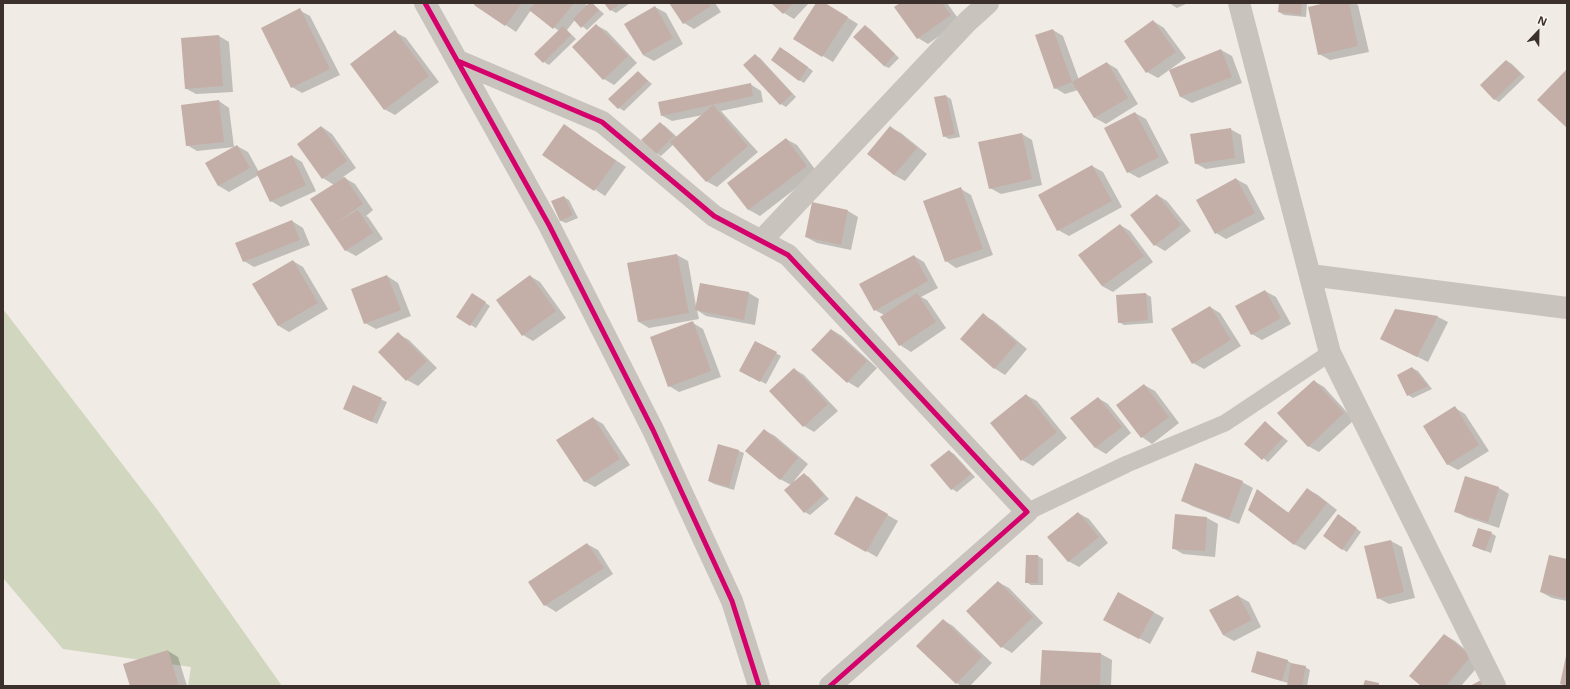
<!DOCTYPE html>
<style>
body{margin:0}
#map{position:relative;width:1570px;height:689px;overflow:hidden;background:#f0ebe5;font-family:"Noto Sans",sans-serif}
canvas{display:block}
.frame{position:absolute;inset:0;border:4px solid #3b302b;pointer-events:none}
.north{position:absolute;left:1518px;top:12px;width:40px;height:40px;-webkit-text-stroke:3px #fbf5ee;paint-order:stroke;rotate:22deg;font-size:11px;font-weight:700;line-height:16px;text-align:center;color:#3b302b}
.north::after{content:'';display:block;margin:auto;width:14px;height:18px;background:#3b302b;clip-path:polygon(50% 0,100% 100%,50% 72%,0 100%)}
</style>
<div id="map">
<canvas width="1570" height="689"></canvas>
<div class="frame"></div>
<div class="north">N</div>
</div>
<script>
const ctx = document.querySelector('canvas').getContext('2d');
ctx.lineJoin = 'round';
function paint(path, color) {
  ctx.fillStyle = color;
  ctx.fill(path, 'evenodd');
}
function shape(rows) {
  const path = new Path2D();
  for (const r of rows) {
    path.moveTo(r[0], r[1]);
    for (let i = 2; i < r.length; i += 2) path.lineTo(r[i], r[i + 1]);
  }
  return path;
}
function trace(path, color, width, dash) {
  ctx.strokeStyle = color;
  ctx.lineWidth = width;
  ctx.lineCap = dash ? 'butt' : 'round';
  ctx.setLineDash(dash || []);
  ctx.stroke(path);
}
paint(shape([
 [3,309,159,512,282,686,188,686,191,667,63,649,3,578]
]), '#d1d6bf');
paint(shape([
 [476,3,584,3,588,6,592,3,604,14,587,30,575,20,567,30,576,39,549,65,544,62,559,31,531,10,516,32,475,4],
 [605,3,630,3,616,13,611,10],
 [670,3,715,3,721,12,694,29,684,23],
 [773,3,809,3,794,19,784,13],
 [818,3,824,3,858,24,833,62,795,39],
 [902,3,947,3,960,21,928,44,918,38],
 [1169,3,1188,3,1177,8],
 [1280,3,1307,3,1306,17,1284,15,1279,12],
 [1324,3,1354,3,1358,5,1369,52,1330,60,1319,54,1325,4],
 [655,7,666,13,683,44,654,61,643,55],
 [299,10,310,16,340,75,302,93,292,87],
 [1153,21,1164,28,1186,58,1158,78,1147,72],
 [596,25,607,31,637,63,614,85,604,79],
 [865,26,870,29,899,58,889,68,884,66],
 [1053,30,1063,36,1079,80,1107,63,1117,69,1138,104,1106,124,1095,118,1078,90,1065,94,1055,88],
 [395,32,406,38,439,82,395,115,384,109],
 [219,36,229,42,233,92,196,94,185,88],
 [1221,50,1232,56,1242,83,1192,103,1181,97,1170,70],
 [786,51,813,71,804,83,799,80],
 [755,55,760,58,796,97,786,107,781,104],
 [1507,61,1512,64,1525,77,1499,102,1494,99],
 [638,72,652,84,624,111,619,108],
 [750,84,761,91,763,102,721,111,758,152,717,187,706,181,674,144,661,156,656,153,660,123,665,126,677,137,703,115,672,121,661,115],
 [946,96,951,99,960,137,949,139,944,136],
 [219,101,229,108,234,147,197,151,187,145],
 [1135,113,1146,119,1169,163,1139,178,1128,172],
 [322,127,332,134,356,168,343,177,355,184,373,210,366,216,368,217,383,239,356,256,345,250,312,199,334,185,323,178],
 [890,127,901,133,927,154,905,181,894,175,869,153],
 [1230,129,1241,135,1245,163,1206,169,1195,163],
 [574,132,626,167,605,196,544,155],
 [1022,134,1032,140,1042,185,1001,194,990,188],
 [786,139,797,145,817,172,760,216,749,210,729,183],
 [237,146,248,152,259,172,292,156,302,162,316,191,281,207,271,201,259,175,229,192,219,186,206,163],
 [1092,166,1103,172,1122,207,1069,236,1058,230],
 [1236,179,1247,185,1265,219,1226,239,1216,233],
 [961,189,971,195,993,255,956,268,946,261],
 [1157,195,1167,201,1191,231,1165,251,1155,245],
 [564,197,569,200,578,218,566,223,561,221,552,202],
 [848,211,858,217,851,250,817,243,806,237],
 [292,221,303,228,310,245,254,267,244,261],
 [1120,225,1130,231,1153,262,1113,292,1102,286,1079,255],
 [677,255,688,261,696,306,701,284,749,293,759,299,755,325,706,316,697,310,699,319,649,328,639,322,628,263],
 [914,256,924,262,938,288,921,297,927,300,946,328,911,352,900,345,881,317,884,315,875,310],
 [293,261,303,267,328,309,289,332,279,326,254,284],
 [387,276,398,283,411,316,376,329,365,323],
 [530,276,540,282,566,318,533,341,523,335],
 [1265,291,1276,297,1291,324,1262,340,1252,334],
 [1146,294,1151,297,1153,323,1124,325,1119,322],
 [477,297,490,306,476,328,457,317],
 [1210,307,1220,313,1241,346,1204,369,1193,363],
 [1396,310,1438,317,1448,322,1428,362,1381,339],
 [983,315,994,321,1027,349,1005,375,994,368],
 [693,323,703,329,721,377,679,392,669,386],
 [832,330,842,336,877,368,858,388,848,382],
 [398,334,409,340,437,368,418,386,407,380,380,352],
 [756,342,781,356,766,384,740,370],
 [1412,368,1418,371,1432,389,1413,398,1408,395],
 [794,369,804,375,838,411,814,432,804,426],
 [1314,381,1324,387,1354,420,1319,452,1308,446],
 [1144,385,1155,391,1179,423,1152,444,1142,437],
 [353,387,387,402,377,424,344,409],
 [1026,395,1037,401,1067,438,1033,466,1022,460],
 [1098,398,1108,404,1131,433,1106,454,1096,448,1072,418],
 [1455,408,1465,414,1489,451,1458,470,1447,464],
 [593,418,603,424,630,465,595,487,584,481],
 [1266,423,1288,441,1268,462,1246,444],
 [764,430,775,436,808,464,794,481,795,482,804,474,809,477,829,499,810,515,805,512,791,485,780,479],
 [719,445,739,451,744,453,734,490,714,484,709,481],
 [949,451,954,454,975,477,957,492,952,489,932,466],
 [1465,478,1499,488,1509,494,1499,528,1466,517,1455,511],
 [1242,482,1253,488,1239,524,1192,506,1182,500],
 [1307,489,1318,495,1337,510,1305,550,1294,544,1257,490,1289,513],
 [856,497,898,521,877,557,835,533],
 [1078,513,1089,519,1108,543,1079,567,1068,561],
 [1175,515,1207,518,1218,524,1215,557,1183,554,1173,548],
 [1343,518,1361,532,1347,552,1342,549],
 [1491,533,1496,536,1491,553,1473,546],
 [1391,541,1402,547,1415,598,1389,604,1378,598],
 [587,544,598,550,613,574,556,612,545,605,529,582],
 [1038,556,1043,559,1043,585,1031,585,1026,582],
 [1567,560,1567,601,1552,598,1541,592],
 [998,582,1009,588,1043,623,1012,653,1002,647],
 [1238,596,1249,602,1261,627,1234,641,1223,635],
 [1153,612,1164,618,1150,644,1115,625],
 [943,620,953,626,992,663,970,686,961,686,957,683,918,646],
 [1445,635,1455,641,1481,663,1461,686,1422,686],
 [168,651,178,657,187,686,131,686],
 [1043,651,1101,654,1112,660,1111,686,1041,686],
 [1258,652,1288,661,1294,665,1305,667,1310,670,1307,686,1288,686,1288,683,1257,674,1252,671]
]), '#0003');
paint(shape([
 [475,3,522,3,505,26,474,5],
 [535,3,574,3,553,29,529,10],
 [589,3,592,3,599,10,581,28,573,19],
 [604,3,621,3,610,11],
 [669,3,709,3,711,6,683,24],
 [771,3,793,3,783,14],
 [816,3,825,3,848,17,822,57,793,39],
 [900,3,942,3,951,15,917,39,894,7],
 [1279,3,1302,3,1301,15,1278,12],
 [1325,3,1349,3,1358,46,1318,55,1308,7],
 [655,6,673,38,643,55,624,24],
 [300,8,330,69,291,88,261,28],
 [1153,20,1176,52,1146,73,1124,41],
 [596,24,628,56,603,80,572,47],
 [865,25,895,54,884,66,853,37],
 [563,26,571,35,543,63,534,54],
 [1053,29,1072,82,1107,62,1128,98,1094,118,1072,82,1054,89,1035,35],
 [395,30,429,76,384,110,350,64],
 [219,35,223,86,185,89,181,38],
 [780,47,808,67,799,81,771,60],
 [1221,49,1232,77,1180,97,1169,70],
 [755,54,792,94,780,105,743,65],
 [1506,60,1521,74,1494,100,1480,85],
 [1567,69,1567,128,1537,100],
 [638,71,648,81,618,109,608,99],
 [751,83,753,96,661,116,658,102],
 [946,95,955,134,943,137,934,97],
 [219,100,224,142,186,146,181,105],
 [713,105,748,146,706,182,670,142],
 [1135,112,1159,157,1127,173,1104,128],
 [660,122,674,136,656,154,641,140],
 [564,124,616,161,594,191,542,155],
 [321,126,347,161,322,179,297,144],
 [890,126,917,148,894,175,867,154],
 [1231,128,1235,158,1195,164,1190,134],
 [1022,133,1032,179,989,189,978,142],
 [786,138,807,166,748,210,727,183],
 [237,145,250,168,218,186,205,163],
 [292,155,306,185,270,202,256,172],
 [1092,165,1112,201,1057,231,1038,195],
 [345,177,363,204,336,223,358,210,373,233,345,251,310,199],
 [1236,178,1255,213,1215,234,1196,200],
 [961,187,983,249,945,262,923,201],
 [1157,194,1181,225,1154,246,1130,215],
 [564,196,573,215,560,221,551,201],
 [812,202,848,210,841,245,805,237],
 [292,220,300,240,243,262,235,243],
 [1120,224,1144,256,1102,286,1078,255],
 [677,254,689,313,638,322,627,263],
 [914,255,928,281,874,311,859,284],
 [293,260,318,303,278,326,252,284],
 [387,275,401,310,364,324,351,289],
 [530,275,556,311,522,336,496,300],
 [700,283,749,292,744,320,695,310],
 [1265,290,1281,318,1251,335,1235,306],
 [472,293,486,302,470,326,456,317],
 [917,293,936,322,899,346,880,317],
 [1146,293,1148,320,1118,323,1116,295],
 [1210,306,1231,340,1192,364,1171,329],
 [1395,309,1438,316,1417,357,1380,339],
 [983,313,1017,343,994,369,960,339],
 [693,321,711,371,668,387,650,337],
 [831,329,867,361,847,383,811,350],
 [398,332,427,361,406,381,378,352],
 [755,341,777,352,760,382,739,371],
 [1412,367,1428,386,1407,396,1397,375],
 [794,368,828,404,803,427,769,391],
 [1314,380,1344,413,1308,447,1277,413],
 [1144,384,1169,417,1141,438,1116,405],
 [353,385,382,398,372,422,343,409],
 [1026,394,1057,432,1021,461,990,423],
 [1098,397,1122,427,1095,448,1070,418],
 [1455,406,1479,445,1447,465,1423,426],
 [593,417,620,459,584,482,556,440],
 [1265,421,1283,438,1262,460,1244,444],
 [764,429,798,458,780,480,745,451],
 [718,444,739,450,729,487,708,481],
 [949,450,971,474,951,490,930,465],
 [1195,463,1243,481,1229,519,1181,501],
 [804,473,824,495,804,513,784,490],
 [1465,476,1499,487,1488,522,1454,512],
 [1307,488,1327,503,1294,545,1248,510,1257,489,1288,513],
 [856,496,888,514,866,552,834,534],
 [1078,512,1099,537,1068,562,1047,537],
 [1175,514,1207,517,1205,551,1172,549],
 [1338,514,1357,528,1342,550,1323,536],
 [1478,528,1492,532,1485,551,1472,546],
 [1391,540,1404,592,1377,599,1364,546],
 [587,543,604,568,544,606,528,582],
 [1026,555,1038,555,1038,583,1025,583],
 [1549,555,1567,559,1567,599,1540,592],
 [998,581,1033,617,1001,648,966,611],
 [1118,592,1154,612,1139,639,1103,620],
 [1238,595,1252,620,1223,635,1209,610],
 [943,619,982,657,956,684,916,646],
 [1444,634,1471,656,1446,686,1421,686,1409,676],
 [168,650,179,686,130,686,123,664],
 [1042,650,1101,653,1100,686,1040,686],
 [1257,651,1288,660,1282,681,1251,672],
 [1566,656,1567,656,1567,686,1560,684],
 [1291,663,1306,666,1302,686,1287,686],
 [1365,680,1379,683,1379,686,1363,686],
 [1481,680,1484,686,1470,686]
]), '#c3afa7');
trace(shape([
 [1027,512,1127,464,1225,423,1330,353]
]), '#c9c3be', 17);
trace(shape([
 [425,3,549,225,653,430,732,601,759,686],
 [1239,3,1330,353,1495,686],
 [458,61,602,122,714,216,788,255,1027,512,830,686],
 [761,241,968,21,988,3],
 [1310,275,1567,308]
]), '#c9c3be', 22);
trace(shape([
 [425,3,549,225,653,430,732,601,759,686],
 [458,61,602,122,714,216,788,255,1027,512,830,686]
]), '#d6006c', 5);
</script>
